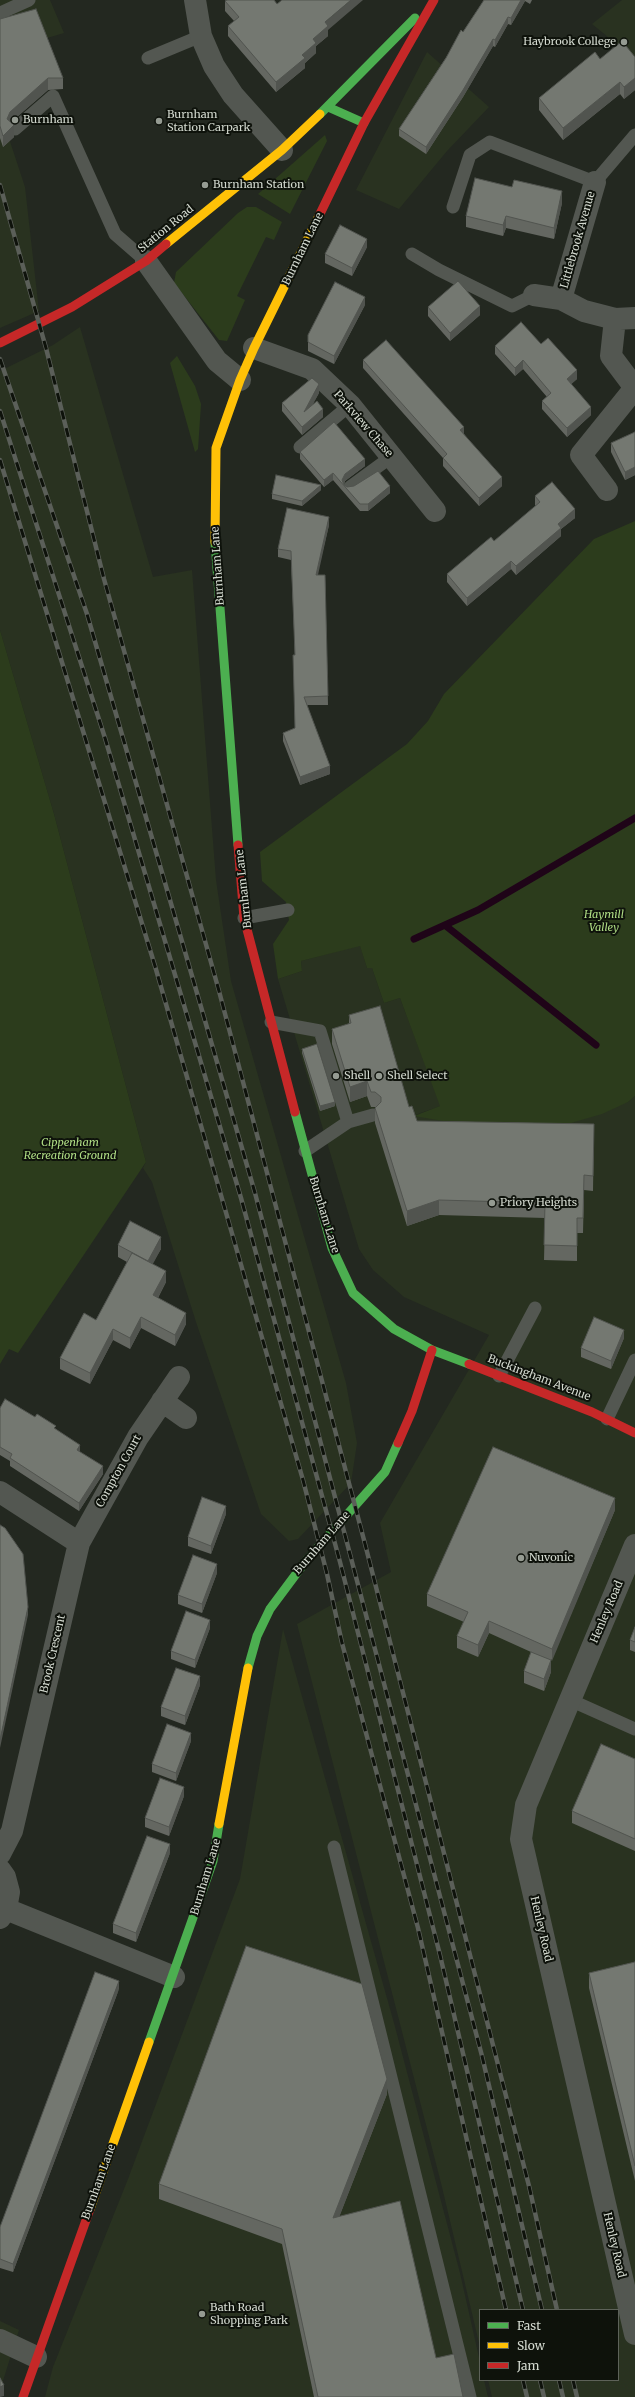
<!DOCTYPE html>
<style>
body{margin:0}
#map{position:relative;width:635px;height:2397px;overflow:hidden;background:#232820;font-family:Merriweather,serif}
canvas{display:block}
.legend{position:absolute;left:479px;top:2309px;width:140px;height:72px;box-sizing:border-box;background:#0e120b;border:1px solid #5d6259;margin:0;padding:5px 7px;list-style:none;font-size:12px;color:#d3d9cf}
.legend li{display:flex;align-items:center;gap:8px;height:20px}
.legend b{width:20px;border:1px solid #5d6259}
</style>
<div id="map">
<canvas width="635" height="2397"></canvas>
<ul class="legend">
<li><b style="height:5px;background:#4caf50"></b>Fast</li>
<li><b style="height:5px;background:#ffc107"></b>Slow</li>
<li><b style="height:5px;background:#c62828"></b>Jam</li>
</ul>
</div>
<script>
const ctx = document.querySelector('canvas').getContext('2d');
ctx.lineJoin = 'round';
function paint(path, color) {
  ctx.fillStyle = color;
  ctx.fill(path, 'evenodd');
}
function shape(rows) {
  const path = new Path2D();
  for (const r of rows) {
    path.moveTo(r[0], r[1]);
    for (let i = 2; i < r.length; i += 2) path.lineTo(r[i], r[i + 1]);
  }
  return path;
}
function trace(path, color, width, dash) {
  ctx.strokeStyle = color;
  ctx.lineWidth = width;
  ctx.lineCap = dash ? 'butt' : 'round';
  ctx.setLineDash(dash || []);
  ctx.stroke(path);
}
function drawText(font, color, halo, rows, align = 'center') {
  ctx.font = font + ' Merriweather,serif';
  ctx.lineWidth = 4;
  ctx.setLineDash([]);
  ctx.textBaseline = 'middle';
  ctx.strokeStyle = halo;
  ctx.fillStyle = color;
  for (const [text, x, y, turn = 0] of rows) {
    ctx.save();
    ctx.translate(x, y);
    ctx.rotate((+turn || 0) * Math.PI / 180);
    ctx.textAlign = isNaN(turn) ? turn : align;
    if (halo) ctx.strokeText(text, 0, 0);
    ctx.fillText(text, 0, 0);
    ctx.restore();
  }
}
paint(shape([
 [0,0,50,0,64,33,0,52],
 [622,0,635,0,635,59,592,24],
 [427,52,489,107,447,151,399,209,356,190],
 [0,111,25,187,39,311,0,328],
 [80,327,153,577,192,570,216,880,231,981,346,1383,357,1443,351,1483,298,1539,289,1541,261,1514,196,1322,152,1182,143,1168,146,1162,54,814,0,630,0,371,53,345],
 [360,945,367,968,372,968,384,1003,400,998,441,1106,415,1115,628,1102,635,1096,635,2397,492,2397,488,2380,618,2380,618,2310,480,2310,480,2347,441,2183,297,1624,391,1572,380,1523,489,1335,404,1297,373,1270,359,1249,278,979,302,971,301,961],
 [283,1629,394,2023,460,2273,480,2362,480,2380,484,2380,488,2397,45,2397,53,2367,128,2179,240,1879],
 [0,2321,19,2330,0,2390]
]), '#293220');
paint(shape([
 [325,135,327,141,290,214,258,194],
 [247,207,256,207,282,222,274,240,266,237,237,296,245,300,227,341,219,340,174,283,176,272,238,213],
 [177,356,195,386,201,404,198,449,195,452,170,363],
 [635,521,635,1096,628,1102,602,1114,550,1129,449,1122,414,1116,440,1106,400,998,384,1003,372,968,367,968,360,946,301,961,302,971,278,979,273,944,289,920,286,902,262,881,260,852,407,744,428,721,444,694,594,539],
 [0,630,54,814,146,1162,18,1353,9,1349,0,1364]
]), '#2c3c1c');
trace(shape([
 [446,926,596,1045],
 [414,939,478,910,635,818]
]), '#1f0418', 7);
trace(shape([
 [0,13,29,0],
 [148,58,201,36],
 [15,129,53,96,115,234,146,261],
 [453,207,470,155,490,142,595,182,635,135],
 [412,254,439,270,512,306,534,295],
 [300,447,350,405],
 [350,487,391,457],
 [244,918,288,910],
 [271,1022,320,1031,348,1122,305,1151],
 [348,1122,373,1115],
 [499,1376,535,1308],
 [607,1419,635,1360],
 [570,1700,635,1729],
 [334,1847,470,2397]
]), '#535751', 13);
trace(shape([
 [195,0,201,36,214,66,233,95,282,150],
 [146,261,217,361,240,380],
 [534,295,561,299,584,311,615,319,635,318],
 [561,299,595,182],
 [615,319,611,356,635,388],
 [254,348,312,369,350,405,435,511],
 [607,490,581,455,635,388],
 [162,1401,186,1418],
 [0,1492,79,1543],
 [635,1545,526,1805,521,1839,635,2334],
 [0,1854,12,1831,79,1543,138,1437,179,1377],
 [0,1870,5,1877,9,1892,6,1909,0,1918],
 [6,1909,174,1977],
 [0,2340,36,2357]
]), '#535751', 22);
trace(shape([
 [328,107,364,123],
 [320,114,415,18],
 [215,542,238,845],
 [295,1112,332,1248,353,1293,394,1329,432,1350,469,1364],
 [248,1668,257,1636,270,1609,305,1562,385,1472,398,1443],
 [149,2042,213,1861,219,1824]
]), '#4caf50', 9);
trace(shape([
 [166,244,282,150,320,114],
 [215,542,216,448,240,380,254,348,319,216],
 [219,1824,248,1668],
 [90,2209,149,2042]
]), '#ffc107', 9);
trace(shape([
 [319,216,364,123,434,0],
 [0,343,72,307,146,261,166,244],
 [238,845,244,918,295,1112],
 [469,1364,592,1412,635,1433],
 [398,1443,412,1411,432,1350],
 [23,2397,90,2209]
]), '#c62828', 9);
const rail = shape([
 [0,185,46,348,104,579,219,991,364,1540,529,2186,557,2310],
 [0,359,87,614,255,1193,482,2056,542,2310],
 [0,411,105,738,241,1198,340,1562,440,1955,523,2310],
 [0,460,155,966,303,1480,327,1574,342,1643,418,1928,506,2310],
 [523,2380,527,2397],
 [540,2380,544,2397],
 [559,2380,563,2397],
 [573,2380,577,2397]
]);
trace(rail, '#5b5f59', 4.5);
trace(rail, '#0e120b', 3, [9]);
paint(shape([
 [484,0,532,0,530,4,525,1,511,25,508,24,495,47,493,46,463,97,426,154,399,136,399,129],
 [225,1,277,4,328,30,328,36,316,46,316,53,305,63,305,68,276,92,228,36,228,26,234,21,225,11],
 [0,19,63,78,63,89,48,90,11,122,14,137,3,147,0,138],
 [635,57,635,90,624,99,620,94,563,140,539,110,539,98,600,59],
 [562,203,554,239,506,228,503,236,466,227,466,216],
 [367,247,352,276,325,263,325,254],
 [365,305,334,364,308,351,308,335],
 [428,307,480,315,450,341,428,316],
 [541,344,577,379,571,384,591,415,567,437,542,409,542,401,547,397,523,369,515,376,495,354,495,346],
 [363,360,464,434,502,486,479,506,443,466,443,458,363,368],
 [319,393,312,405,323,417,302,435,282,411,282,403],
 [635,432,635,475,625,480,611,452,611,443],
 [300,452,365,466,345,481,344,485,347,487,390,493,368,511,360,511,333,480,324,487,300,459],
 [321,490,302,506,272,499,272,494],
 [535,496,575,518,561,529,561,536,516,575,511,569,467,606,447,582,447,574,494,541,536,506,535,505],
 [329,525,317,575,325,575,328,705,307,705,330,774,300,785,283,741,283,733,295,729,295,655,291,560,278,557,278,549],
 [349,1015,417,1121,594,1124,593,1191,584,1190,583,1233,577,1233,577,1261,544,1260,545,1218,439,1215,407,1226,375,1123,375,1107,371,1107,367,1096,350,1102,332,1044,332,1029,349,1024],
 [302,1049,335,1106,320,1111,302,1053],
 [118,1245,161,1249,152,1264,166,1282,158,1298,186,1324,175,1346,141,1328,130,1349,113,1340,90,1384,60,1369,60,1358,96,1320,127,1262,118,1257],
 [624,1338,611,1369,581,1357,581,1348],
 [0,1408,35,1417,56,1429,80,1452,103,1474,79,1511,10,1466,10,1461,0,1455],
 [615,1510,551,1661,551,1672,544,1691,524,1683,524,1671,531,1652,489,1633,478,1657,457,1648,457,1636,464,1622,427,1606,427,1594],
 [226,1514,211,1554,188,1546,188,1537],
 [217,1573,202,1613,178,1604,178,1595],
 [635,1627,635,1652,630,1650,630,1640],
 [210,1628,195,1668,171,1659,171,1651],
 [200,1685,185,1725,161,1716,161,1707],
 [191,1741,176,1781,152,1772,152,1764],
 [635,1759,635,1851,572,1823,572,1811],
 [184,1796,169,1836,145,1827,145,1818],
 [170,1853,136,1942,113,1933,113,1924],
 [635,1962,635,2181,589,1988,589,1973],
 [119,1989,13,2272,0,2268,0,2227],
 [387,2094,339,2217,436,2358,463,2397,314,2397,282,2244,159,2199,159,2184]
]), '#646761');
paint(shape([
 [351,0,363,0,328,30,328,36,316,46,316,53,305,63,305,68,276,92,276,82,313,39,325,22],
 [521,0,525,0,525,1,511,25,511,18],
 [508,17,508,24,495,47,495,40],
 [493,39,493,46,463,97,426,154,426,147],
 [48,78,48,90,10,123,7,119,10,112],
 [635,78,635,90,624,99,624,87],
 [620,82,620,94,563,140,563,128],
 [14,125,14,137,3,147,3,136],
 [562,191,562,203,554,239,554,228],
 [506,216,506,228,503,236,503,225],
 [367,239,367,247,352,276,352,268],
 [365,297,365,305,334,364,334,356],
 [480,306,480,315,450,341,450,333],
 [523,360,523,369,515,376,515,368],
 [577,370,577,379,567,388,567,379],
 [319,384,319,393,304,421,304,412],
 [591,407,591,415,567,437,567,428],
 [323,409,323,417,302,435,302,427],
 [464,427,464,435,460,430],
 [365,459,365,466,345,481,343,484,342,480,345,474],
 [635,467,635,475,625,480,625,472],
 [333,473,333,480,324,487,324,480],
 [502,477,502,486,479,506,479,498],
 [321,485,321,490,302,506,302,501],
 [390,486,390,493,368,511,368,504],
 [575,509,575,518,561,529,561,536,516,575,516,566,558,524],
 [329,517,329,525,316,584,316,575],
 [511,561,511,569,467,606,467,598],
 [330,766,330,774,300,785,300,777],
 [367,1081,367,1096,350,1102,350,1087],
 [335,1102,335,1106,320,1111,320,1106],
 [439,1200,439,1215,407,1226,407,1211],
 [161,1237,161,1249,148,1273,148,1261],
 [166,1271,166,1282,153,1307,153,1295],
 [186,1313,186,1324,175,1346,175,1335],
 [141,1317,141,1328,130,1349,130,1338],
 [113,1329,113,1340,90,1384,90,1373],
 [624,1330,624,1338,611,1369,611,1361],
 [80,1445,80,1453,77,1450],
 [103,1466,103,1474,79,1511,79,1503],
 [615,1498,615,1510,552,1661,552,1649],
 [226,1506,226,1514,211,1554,211,1546],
 [217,1564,217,1573,202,1613,202,1604],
 [28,1607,28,1615,0,1748,0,1740],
 [210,1620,210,1628,195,1668,195,1660],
 [489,1621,489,1633,478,1657,478,1645],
 [551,1660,551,1672,544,1691,544,1679],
 [200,1676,200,1685,185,1725,185,1716],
 [191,1733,191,1741,176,1781,176,1773],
 [184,1787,184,1796,169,1836,169,1827],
 [170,1844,170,1853,136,1942,136,1933],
 [119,1981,119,1989,13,2272,13,2264],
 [387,2079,387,2094,333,2233,333,2218],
 [4,2385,4,2396,0,2397,0,2387]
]), '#51544f');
const building = shape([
 [227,0,274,0,277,4,282,0,351,0,325,22,328,26,313,39,316,43,302,55,305,58,276,82,228,26,239,17,225,1,227,0],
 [484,0,521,0,511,18,508,17,495,40,493,39,463,90,426,147,399,129,446,58,461,30,463,32,484,0],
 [36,9,63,78,48,78,10,112,7,119,14,125,3,136,0,126,0,19,36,9],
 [622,41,635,57,635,78,624,87,620,82,563,128,539,98,595,52,600,59,622,41],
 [475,178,512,187,514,180,562,191,554,228,506,216,503,225,466,216,475,178],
 [340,225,367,239,352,268,325,254,340,225],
 [458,281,480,306,450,333,428,307,458,281],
 [335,282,365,297,334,356,308,342,308,335,335,282],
 [521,322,541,344,548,338,577,370,567,379,591,407,567,428,542,401,551,393,523,360,515,368,495,346,521,322],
 [386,340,464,427,460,430,502,477,479,498,443,458,447,454,363,360,386,340],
 [312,378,319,384,304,412,317,401,323,409,302,427,282,403,312,378],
 [334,422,365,459,345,474,342,480,344,485,347,487,354,486,378,471,390,486,368,504,360,504,333,473,324,480,300,452,334,422],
 [635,432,635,467,625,472,611,443,635,432],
 [276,475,321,485,302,501,272,494,276,475],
 [552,482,575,509,558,524,561,528,516,566,511,561,467,598,447,574,491,537,494,541,540,502,535,496,552,482],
 [287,508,329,517,316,575,325,575,328,696,304,697,330,766,300,777,283,733,295,728,293,655,295,655,291,551,278,549,287,508],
 [380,1006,409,1107,412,1106,417,1121,594,1124,593,1176,584,1175,583,1218,577,1218,577,1246,544,1245,545,1203,439,1200,407,1211,375,1108,381,1102,381,1097,375,1092,371,1092,367,1081,350,1087,332,1029,351,1023,349,1015,380,1006],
 [317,1044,335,1102,320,1106,302,1049,317,1044],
 [130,1221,161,1237,148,1261,118,1245,130,1221],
 [132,1253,166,1271,153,1295,186,1313,175,1335,141,1317,130,1338,113,1329,90,1373,60,1358,84,1313,96,1320,132,1253],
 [594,1317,624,1330,611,1361,581,1348,594,1317],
 [5,1399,35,1417,37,1414,56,1426,54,1428,80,1445,77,1450,103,1466,79,1503,10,1458,12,1454,0,1447,0,1408,5,1399],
 [493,1447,615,1498,552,1649,489,1621,478,1645,457,1636,468,1612,427,1594,493,1447],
 [202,1497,226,1506,211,1546,188,1537,202,1497],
 [0,1525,5,1528,23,1554,28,1607,0,1740,0,1525],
 [193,1555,217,1564,202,1604,178,1595,193,1555],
 [186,1611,210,1620,195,1660,171,1651,186,1611],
 [635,1627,635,1642,630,1640,635,1627],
 [531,1652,551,1660,544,1679,524,1671,531,1652],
 [176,1668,200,1676,185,1716,161,1707,176,1668],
 [167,1724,191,1733,176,1773,152,1764,167,1724],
 [601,1744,635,1759,635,1839,572,1811,601,1744],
 [160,1778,184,1787,169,1827,145,1818,160,1778],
 [147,1836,170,1844,136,1933,113,1924,147,1836],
 [246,1946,362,1984,387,2079,333,2218,400,2201,436,2358,454,2354,463,2397,318,2397,282,2229,159,2184,246,1946],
 [635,1962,635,2166,589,1973,635,1962],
 [95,1972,119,1981,13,2264,0,2259,0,2227,95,1972],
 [0,2378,4,2385,0,2387,0,2378]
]);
paint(building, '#747871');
trace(building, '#51544f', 1);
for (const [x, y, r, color] of [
 [624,42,4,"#959b92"],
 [15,120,4,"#959b92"],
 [159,121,4,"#959b92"],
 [205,185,4,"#959b92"],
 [336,1076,4,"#959b92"],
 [379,1076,4,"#959b92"],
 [492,1203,4,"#959b92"],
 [521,1558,4,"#959b92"],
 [202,2314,4,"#959b92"]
]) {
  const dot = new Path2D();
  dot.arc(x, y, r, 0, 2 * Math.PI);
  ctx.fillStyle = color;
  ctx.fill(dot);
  trace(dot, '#0e120b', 1.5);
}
drawText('11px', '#d3d9cf', '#0e120b', [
 ["Haybrook College",616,42,"right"],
 ["Burnham",167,115],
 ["Station Carpark",167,128],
 ["Burnham",23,120],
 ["Burnham Station",213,185],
 ["Shell",344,1076],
 ["Shell Select",387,1076],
 ["Priory Heights",500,1203],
 ["Nuvonic",529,1558],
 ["Bath Road",210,2308],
 ["Shopping Park",210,2321]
], 'left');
drawText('11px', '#d3d9cf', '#0e120b', [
 ["Station Road",166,229,-39],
 ["Littlebrook Avenue",578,240,-74],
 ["Burnham Lane",303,249,-64],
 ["Parkview Chase",363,424,49],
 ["Burnham Lane",218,566,-94],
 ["Burnham Lane",244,889,-96],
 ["Burnham Lane",324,1215,73],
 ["Buckingham Avenue",539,1378,21],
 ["Compton Court",119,1471,-61],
 ["Burnham Lane",322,1543,-49],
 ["Henley Road",607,1612,-67],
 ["Brook Crescent",53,1654,-77],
 ["Burnham Lane",206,1877,-73],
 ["Henley Road",541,1929,77],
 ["Burnham Lane",99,2182,-70],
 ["Henley Road",614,2245,77]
]);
drawText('italic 11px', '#b0de85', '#0e120b', [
 ["Haymill",604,915],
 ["Valley",604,928],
 ["Cippenham",70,1143],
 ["Recreation Ground",70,1156]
]);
</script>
